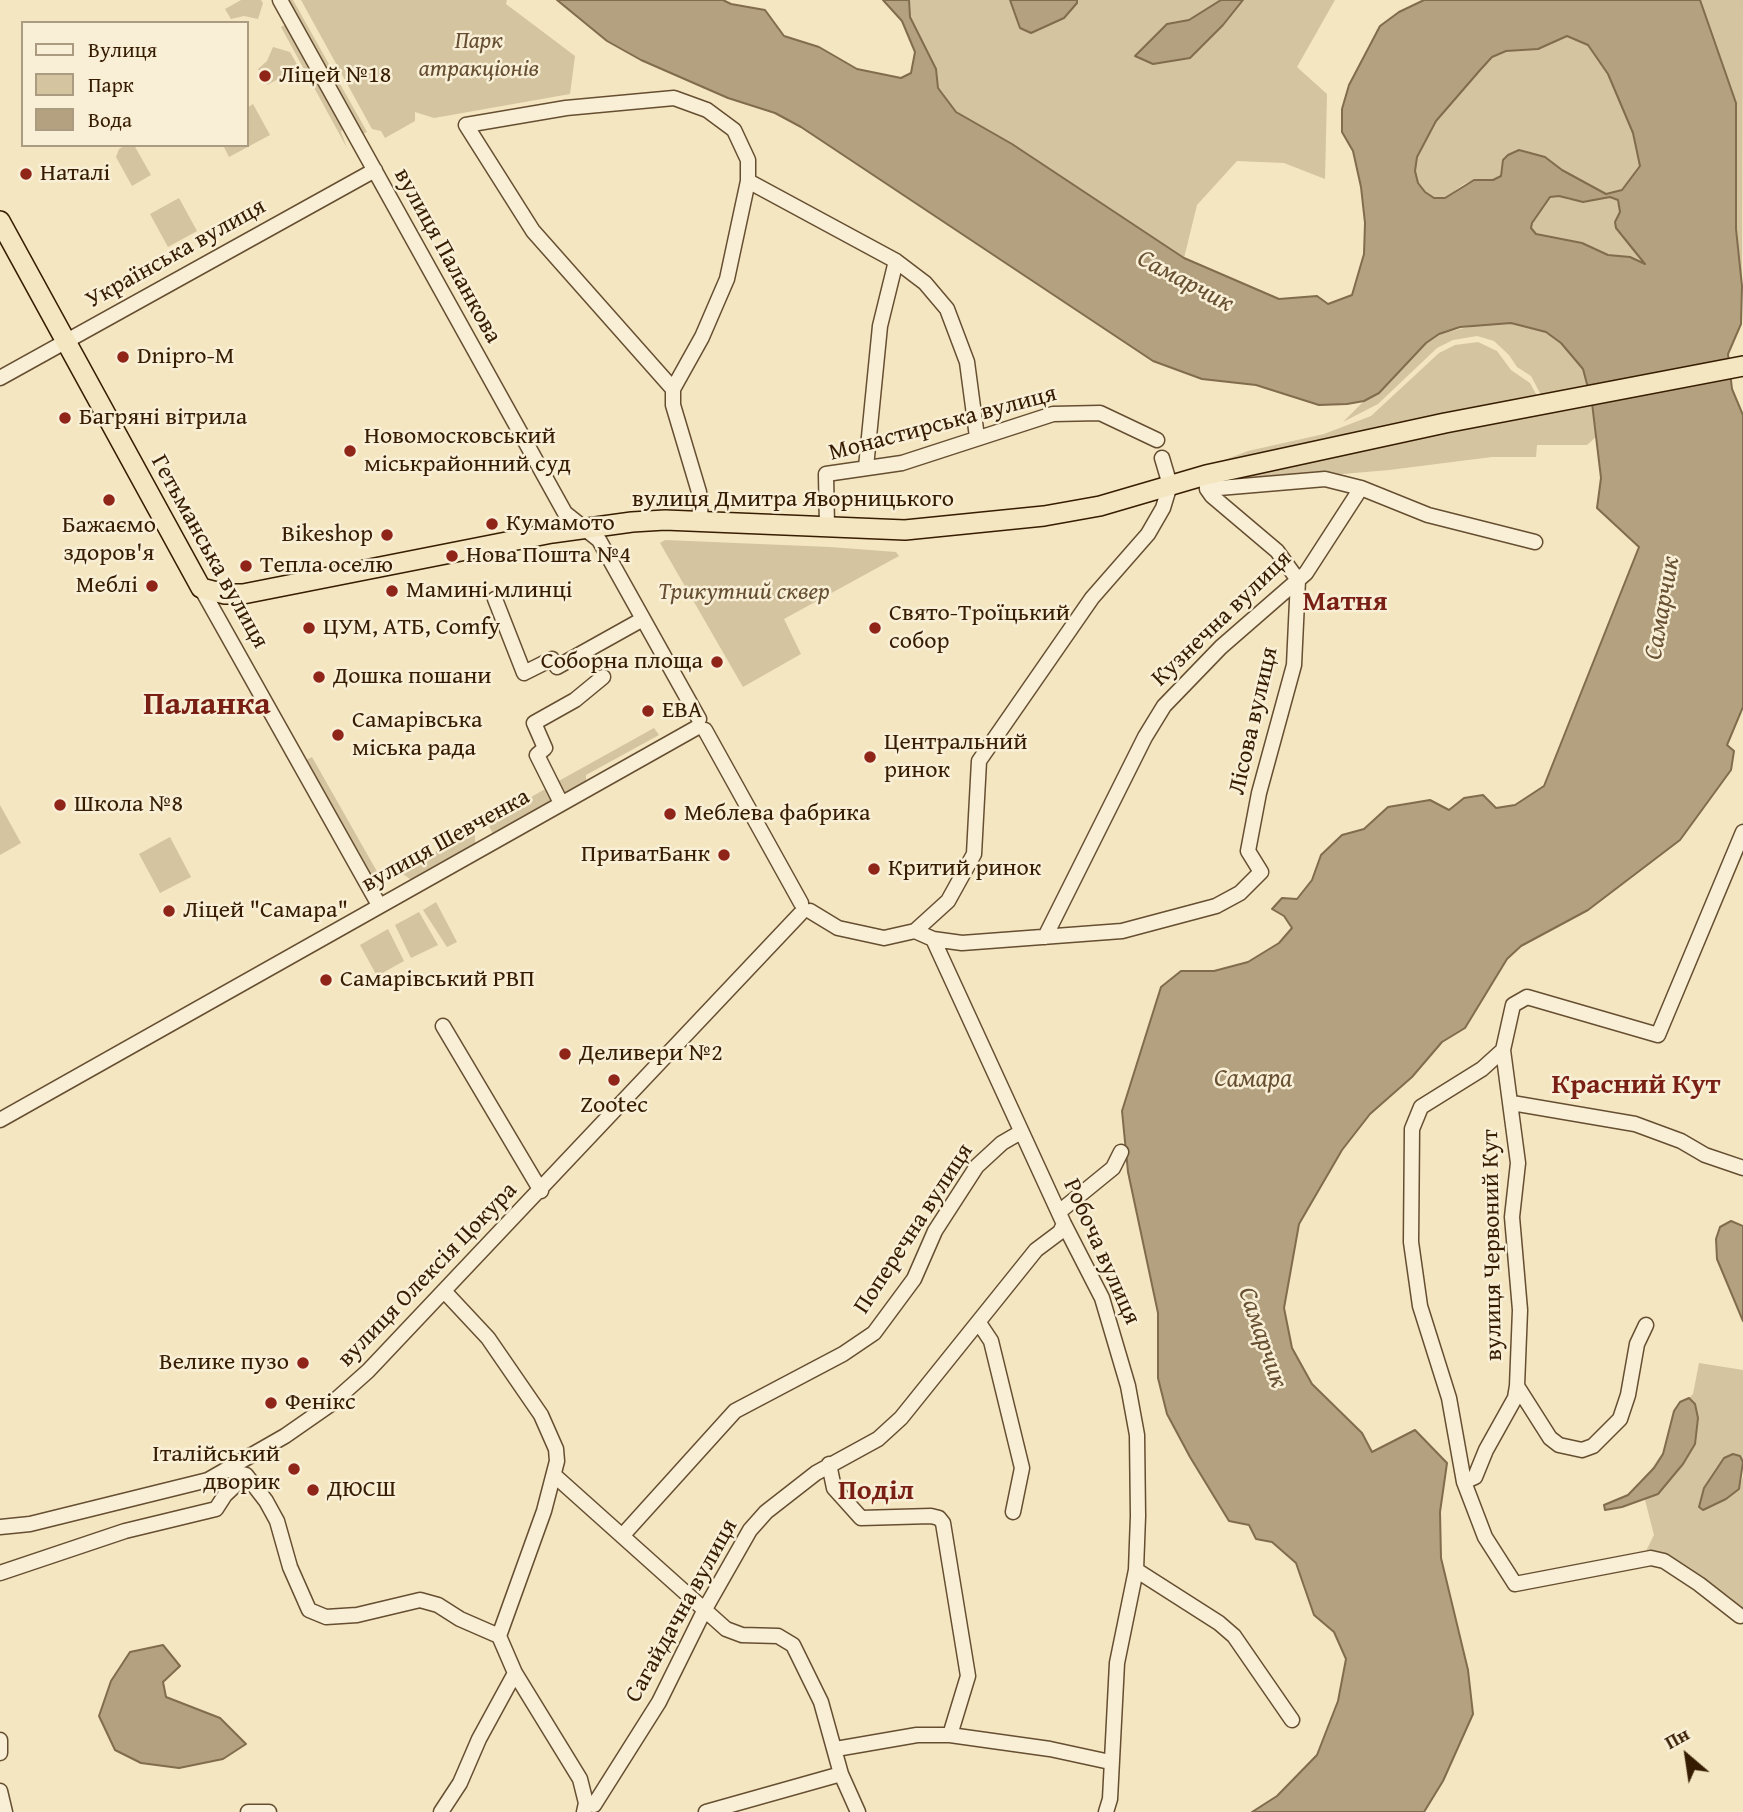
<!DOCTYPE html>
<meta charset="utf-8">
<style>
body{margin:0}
#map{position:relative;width:1743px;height:1812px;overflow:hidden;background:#f4e6c0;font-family:"Gentium Book Plus",serif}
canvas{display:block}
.legend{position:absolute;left:21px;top:21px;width:228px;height:126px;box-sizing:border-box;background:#f8efd6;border:2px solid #aa9b81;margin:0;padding:9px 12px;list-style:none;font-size:21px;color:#361c01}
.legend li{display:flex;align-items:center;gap:14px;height:35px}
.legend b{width:35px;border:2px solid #aa9b81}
.north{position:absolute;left:1652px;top:1721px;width:70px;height:70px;-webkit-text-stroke:5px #f8efd6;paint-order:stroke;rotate:331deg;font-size:19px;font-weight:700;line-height:28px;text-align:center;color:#361c01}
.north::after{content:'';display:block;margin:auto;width:24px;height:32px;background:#361c01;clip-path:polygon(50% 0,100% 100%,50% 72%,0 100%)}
</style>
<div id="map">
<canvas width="1743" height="1812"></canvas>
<ul class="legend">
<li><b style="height:9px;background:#f8efd6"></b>Вулиця</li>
<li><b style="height:19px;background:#d4c4a0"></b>Парк</li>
<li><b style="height:19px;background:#b3a17f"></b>Вода</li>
</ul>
<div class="north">Пн</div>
</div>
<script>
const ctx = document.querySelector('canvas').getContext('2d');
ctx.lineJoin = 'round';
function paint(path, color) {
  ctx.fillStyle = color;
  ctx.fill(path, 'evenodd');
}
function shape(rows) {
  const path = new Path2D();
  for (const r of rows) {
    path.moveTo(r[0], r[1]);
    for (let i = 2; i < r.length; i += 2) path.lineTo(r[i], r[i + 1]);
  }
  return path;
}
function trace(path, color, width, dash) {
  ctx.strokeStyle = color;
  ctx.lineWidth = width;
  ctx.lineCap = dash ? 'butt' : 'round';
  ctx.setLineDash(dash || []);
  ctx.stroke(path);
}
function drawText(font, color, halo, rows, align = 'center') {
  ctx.font = font + ' "Gentium Book Plus",serif';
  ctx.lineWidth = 5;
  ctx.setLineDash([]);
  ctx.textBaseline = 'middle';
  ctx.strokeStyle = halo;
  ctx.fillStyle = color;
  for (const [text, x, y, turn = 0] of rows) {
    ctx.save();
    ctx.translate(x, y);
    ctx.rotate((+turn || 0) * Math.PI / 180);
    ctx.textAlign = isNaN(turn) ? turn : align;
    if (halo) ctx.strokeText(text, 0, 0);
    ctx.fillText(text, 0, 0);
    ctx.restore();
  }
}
paint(shape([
 [241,0,261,0,263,3,258,19,244,16,231,19,225,9],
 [285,0,293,0,367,132,360,135],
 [301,0,507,0,506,4,575,56,570,94,434,118,415,112,415,121,385,138,381,131,372,129],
 [1010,0,1020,28,1064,18,1077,0,1221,0,1189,20,1167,24,1136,55,1153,64,1190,58,1223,25,1243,0,1335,0,1297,67,1327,94,1325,179,1284,163,1237,161,1197,205,1184,258,1012,144,956,112,938,88,910,17,909,0],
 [1700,0,1743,0,1742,286,1736,229,1736,103],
 [288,23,344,125,341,132,347,148,281,27],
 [1567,36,1588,45,1608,74,1633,133,1640,166,1622,190,1606,194,1562,170,1545,157,1503,169,1501,176,1493,180,1474,180,1464,184,1445,198,1433,198,1425,192,1418,183,1415,171,1417,157,1436,121,1481,69,1492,57,1506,51,1538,49],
 [273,47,290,52,299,68,267,85,258,69,267,61],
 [253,104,270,135,229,157,223,145,247,145,247,108],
 [126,145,134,145,151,175,132,186,116,157,119,149],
 [1559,196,1570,200,1610,197,1618,200,1620,212,1615,222,1616,228,1646,265,1608,255,1582,243,1536,234,1531,228,1532,223,1550,197],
 [179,198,197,231,168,247,150,214],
 [1485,323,1511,323,1546,332,1561,343,1583,369,1589,386,1541,395,1531,376,1517,367,1509,355,1494,341,1477,336,1453,340,1437,348,1378,404,1343,422,1364,401,1379,393,1426,343,1439,334],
 [1478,342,1497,351,1511,370,1530,383,1537,396,1216,463,1248,451,1324,434,1371,416,1439,353,1455,345],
 [1592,403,1596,437,1587,445,1537,445,1536,457,1492,457,1389,470,1250,482,1230,479],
 [665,540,830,547,896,552,899,556,784,619,801,654,743,687,660,543],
 [654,728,659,735,586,775,586,782,567,793,559,790,555,783],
 [312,757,379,875,370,880,304,761],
 [547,788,553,799,551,801,493,834,487,822],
 [0,805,21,843,0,855],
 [472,831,475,836,475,847,413,881,400,872],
 [170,837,191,877,160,893,139,854],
 [436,902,457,942,447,947,423,910],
 [419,912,438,945,411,958,395,925],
 [388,929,404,961,377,976,360,945],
 [1699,1363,1743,1370,1743,1462,1740,1456,1716,1468,1705,1488,1699,1506,1739,1489,1743,1476,1743,1612,1730,1597,1660,1555,1645,1553,1654,1535,1645,1500,1635,1499,1644,1480,1695,1404,1689,1398,1693,1394]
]), '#d4c4a0');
const water = shape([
 [557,0,723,0,731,4,765,10,784,36,819,47,857,69,901,78,911,73,915,52,902,21,883,0,909,0,910,17,936,69,938,88,956,112,1012,144,1184,258,1279,299,1317,296,1328,304,1352,295,1364,254,1365,223,1361,187,1353,151,1342,132,1342,109,1349,85,1380,26,1399,12,1424,0,1700,0,1736,103,1736,229,1742,286,1741,324,1728,354,1732,389,1743,415,1743,707,1727,745,1734,751,1731,770,1680,840,1588,910,1521,946,1507,959,1465,1028,1442,1042,1412,1077,1370,1114,1342,1150,1299,1224,1284,1308,1292,1348,1312,1384,1362,1433,1372,1452,1415,1430,1447,1463,1440,1512,1441,1558,1468,1670,1473,1714,1443,1781,1424,1812,1252,1812,1277,1796,1317,1755,1338,1701,1346,1659,1334,1632,1314,1615,1296,1563,1272,1542,1256,1539,1249,1525,1229,1521,1190,1457,1167,1414,1158,1378,1158,1313,1128,1172,1122,1111,1161,987,1181,971,1214,971,1248,962,1279,943,1292,928,1284,916,1272,909,1282,898,1297,899,1312,880,1321,855,1342,835,1364,829,1388,807,1430,800,1449,810,1464,798,1483,795,1496,808,1515,805,1544,786,1639,547,1597,508,1601,478,1592,403,1583,369,1561,343,1546,332,1511,323,1460,327,1439,334,1426,343,1379,393,1364,401,1347,404,1319,405,1256,385,1202,379,1153,361,801,127,775,113,728,98,641,60,607,41,557,0],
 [1567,36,1588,45,1608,74,1633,133,1640,166,1622,190,1606,194,1562,170,1545,157,1519,150,1508,155,1503,160,1501,176,1493,180,1474,180,1445,198,1434,198,1425,192,1418,183,1415,171,1417,157,1436,121,1481,69,1492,57,1506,51,1538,49,1567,36],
 [1559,196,1583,202,1610,197,1618,200,1620,212,1615,222,1616,228,1645,264,1630,257,1608,255,1582,243,1536,234,1531,228,1532,223,1550,197,1559,196],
 [1010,0,1077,0,1077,3,1064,18,1031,33,1020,28,1010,0],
 [1221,0,1243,0,1223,25,1190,58,1153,64,1135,56,1167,24,1189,20,1221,0],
 [1731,1221,1743,1226,1743,1321,1717,1259,1716,1239,1720,1227,1731,1221],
 [1689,1398,1695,1404,1698,1418,1695,1444,1683,1464,1658,1494,1622,1507,1605,1510,1604,1505,1628,1495,1654,1468,1663,1454,1674,1411,1680,1402,1689,1398],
 [1733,1454,1740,1456,1743,1462,1739,1489,1726,1499,1703,1510,1699,1507,1704,1488,1724,1458,1733,1454],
 [163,1645,180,1666,163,1682,166,1697,220,1718,246,1744,223,1759,179,1768,141,1763,115,1750,99,1716,111,1681,130,1652,163,1645]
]);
paint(water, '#b3a17f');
trace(water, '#816c4d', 2);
const minor = shape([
 [280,0,565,513,599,540,699,719],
 [748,181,896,261,925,283,947,309,967,362,977,437],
 [0,378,375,170],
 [673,389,533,231,466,125,566,108,674,98,707,110,734,130,748,160,748,181,727,279,702,337,673,389,673,405,699,492,701,521],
 [866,467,880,326,896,261],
 [1207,489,1325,479,1361,488,1428,515,1535,542],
 [827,527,826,474,902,463,1053,414,1100,413,1157,440],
 [201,588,379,905],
 [495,599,524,673,552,659,557,667,643,619],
 [705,730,801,903],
 [561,803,537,755,545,748,534,723,575,700,603,677],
 [810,911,838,928,884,938,915,931,948,901,974,854,979,761,1092,598,1148,534,1163,508,1170,485,1162,458],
 [915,931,933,939,962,943,1122,931,1216,906,1240,893,1261,872,1248,851,1259,793,1294,665,1298,580,1277,551,1212,496,1207,489,1206,475],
 [1045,937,1145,737,1164,706,1221,647,1306,573,1361,488],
 [933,939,1064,1224,1102,1298,1128,1386,1137,1435,1138,1516,1136,1570,1117,1663,1110,1799,1106,1812],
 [443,1026,541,1191],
 [1503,1050,1482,1069,1421,1107,1412,1129,1411,1242,1420,1306,1449,1398,1464,1482,1485,1537,1515,1584,1651,1558,1664,1561,1699,1584,1740,1616],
 [1512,1103,1635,1124,1681,1141,1705,1155,1743,1168],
 [0,1120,696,728],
 [1059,1212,1113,1168,1121,1152],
 [445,1292,488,1338,541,1415,556,1449,557,1461,544,1511,499,1636],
 [979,1323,991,1341,1022,1468,1013,1512],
 [1517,1386,1550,1438,1559,1445,1582,1450,1593,1446,1620,1419,1628,1395,1637,1344,1646,1325],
 [829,1464,834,1488,861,1518,931,1516,939,1518,943,1523,968,1676,950,1735],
 [228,1470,246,1475,266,1501,277,1521,290,1567,309,1610,326,1617,357,1615,420,1600,438,1605,460,1619,499,1636],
 [554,1475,726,1629,742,1635,778,1636,793,1645,821,1702,841,1774,858,1812],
 [1464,1482,1475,1477,1486,1450,1515,1398,1517,1386,1520,1310,1512,1217,1518,1163,1503,1050,1513,1005,1527,997,1658,1035,1743,832],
 [0,1527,30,1524,208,1480,285,1436,331,1404,368,1371,800,914],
 [622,1536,735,1411,843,1354,874,1333,914,1279,935,1231,977,1166,1002,1143,1021,1132],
 [1136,1570,1219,1623,1234,1636,1292,1720],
 [0,1573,125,1531,216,1509,225,1495,246,1475],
 [499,1636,515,1673,580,1779,586,1803,584,1812],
 [0,1740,0,1753],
 [836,1749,917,1735,950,1735,1050,1749,1110,1762],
 [0,1791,5,1812],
 [594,1805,659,1702,705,1609,750,1530,766,1512,816,1473,878,1439,901,1418,1036,1250,1060,1232,1064,1224],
 [248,1812,269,1812],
 [441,1812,460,1783,479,1739,515,1673],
 [706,1812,841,1774]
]);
const highway = shape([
 [0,221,201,588,225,594,243,594,552,533,632,522,665,520,905,530,1044,516,1100,506,1206,475,1445,423,1743,366]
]);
trace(minor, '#664e31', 17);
trace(highway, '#361c01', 22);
trace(minor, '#f8efd6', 14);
trace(highway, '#f4e6c0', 19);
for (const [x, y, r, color] of [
 [265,76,7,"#8f2418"],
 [26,174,7,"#8f2418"],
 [123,357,7,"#8f2418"],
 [65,418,7,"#8f2418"],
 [350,451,7,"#8f2418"],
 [109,500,7,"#8f2418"],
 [492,524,7,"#8f2418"],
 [387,535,7,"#8f2418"],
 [452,556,7,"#8f2418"],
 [246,566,7,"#8f2418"],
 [152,586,7,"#8f2418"],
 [392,591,7,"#8f2418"],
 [309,628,7,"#8f2418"],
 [875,628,7,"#8f2418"],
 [717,662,7,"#8f2418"],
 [319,677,7,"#8f2418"],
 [648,711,7,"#8f2418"],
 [338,735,7,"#8f2418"],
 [870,757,7,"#8f2418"],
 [60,805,7,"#8f2418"],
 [670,814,7,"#8f2418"],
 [724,855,7,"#8f2418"],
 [874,869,7,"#8f2418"],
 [169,911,7,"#8f2418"],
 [326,980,7,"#8f2418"],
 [565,1054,7,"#8f2418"],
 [614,1080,7,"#8f2418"],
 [303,1363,7,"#8f2418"],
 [271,1403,7,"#8f2418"],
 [294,1469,7,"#8f2418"],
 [313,1490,7,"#8f2418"]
]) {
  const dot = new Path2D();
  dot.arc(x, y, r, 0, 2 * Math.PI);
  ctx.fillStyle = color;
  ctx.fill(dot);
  trace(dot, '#f8efd6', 2.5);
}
drawText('italic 24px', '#654e31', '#f8efd6', [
 ["Парк",479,42],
 ["атракціонів",479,70],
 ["Трикутний сквер",744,593]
]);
drawText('24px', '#361c01', '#f8efd6', [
 ["Ліцей №18",279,76],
 ["Наталі",40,174],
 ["Dnipro-M",137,357],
 ["Багряні вітрила",79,418],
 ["Новомосковський",364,437],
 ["міськрайонний суд",364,465],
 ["Кумамото",506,524],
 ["Бажаємо",109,526,"center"],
 ["здоров'я",109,554,"center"],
 ["Bikeshop",373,535,"right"],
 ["Нова Пошта №4",466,556],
 ["Тепла оселю",260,566],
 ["Меблі",138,586,"right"],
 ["Мамині млинці",406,591],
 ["Свято-Троїцький",889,614],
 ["собор",889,642],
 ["ЦУМ, АТБ, Comfy",323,628],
 ["Соборна площа",703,662,"right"],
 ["Дошка пошани",333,677],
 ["ЕВА",662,711],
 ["Самарівська",352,721],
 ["міська рада",352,749],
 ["Центральний",884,743],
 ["ринок",884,771],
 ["Школа №8",74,805],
 ["Меблева фабрика",684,814],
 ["ПриватБанк",710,855,"right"],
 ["Критий ринок",888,869],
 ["Ліцей \"Самара\"",183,911],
 ["Самарівський РВП",340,980],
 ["Деливери №2",579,1054],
 ["Zootec",614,1106,"center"],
 ["Велике пузо",289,1363,"right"],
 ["Фенікс",285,1403],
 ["Італійський",280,1455,"right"],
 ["дворик",280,1483,"right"],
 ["ДЮСШ",327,1490]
], 'left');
drawText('24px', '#361c01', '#f8efd6', [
 ["Українська вулиця",176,254,-29],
 ["вулиця Паланкова",447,256,61],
 ["Монастирська вулиця",943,424,-15],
 ["вулиця Дмитра Яворницького",793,500],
 ["Гетьманська вулиця",209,552,61],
 ["Кузнечна вулиця",1222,619,-44],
 ["Лісова вулиця",1254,721,-77],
 ["вулиця Шевченка",446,841,-29],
 ["Поперечна вулиця",914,1229,-57],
 ["вулиця Червоний Кут",1493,1245,-91],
 ["Робоча вулиця",1101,1252,66],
 ["вулиця Олексія Цокура",428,1275,-46],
 ["Сагайдачна вулиця",682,1611,-61]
]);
drawText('italic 26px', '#685133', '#f8efd6', [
 ["Самарчик",1185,282,28],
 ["Самарчик",1663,608,-80],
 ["Самара",1253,1079],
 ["Самарчик",1262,1338,71]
]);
drawText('bold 28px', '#7a1f14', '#f8efd6', [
 ["Матня",1345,603],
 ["Красний Кут",1636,1086],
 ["Поділ",876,1492]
]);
drawText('bold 32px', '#7a1f14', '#f8efd6', [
 ["Паланка",207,706]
]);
</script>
